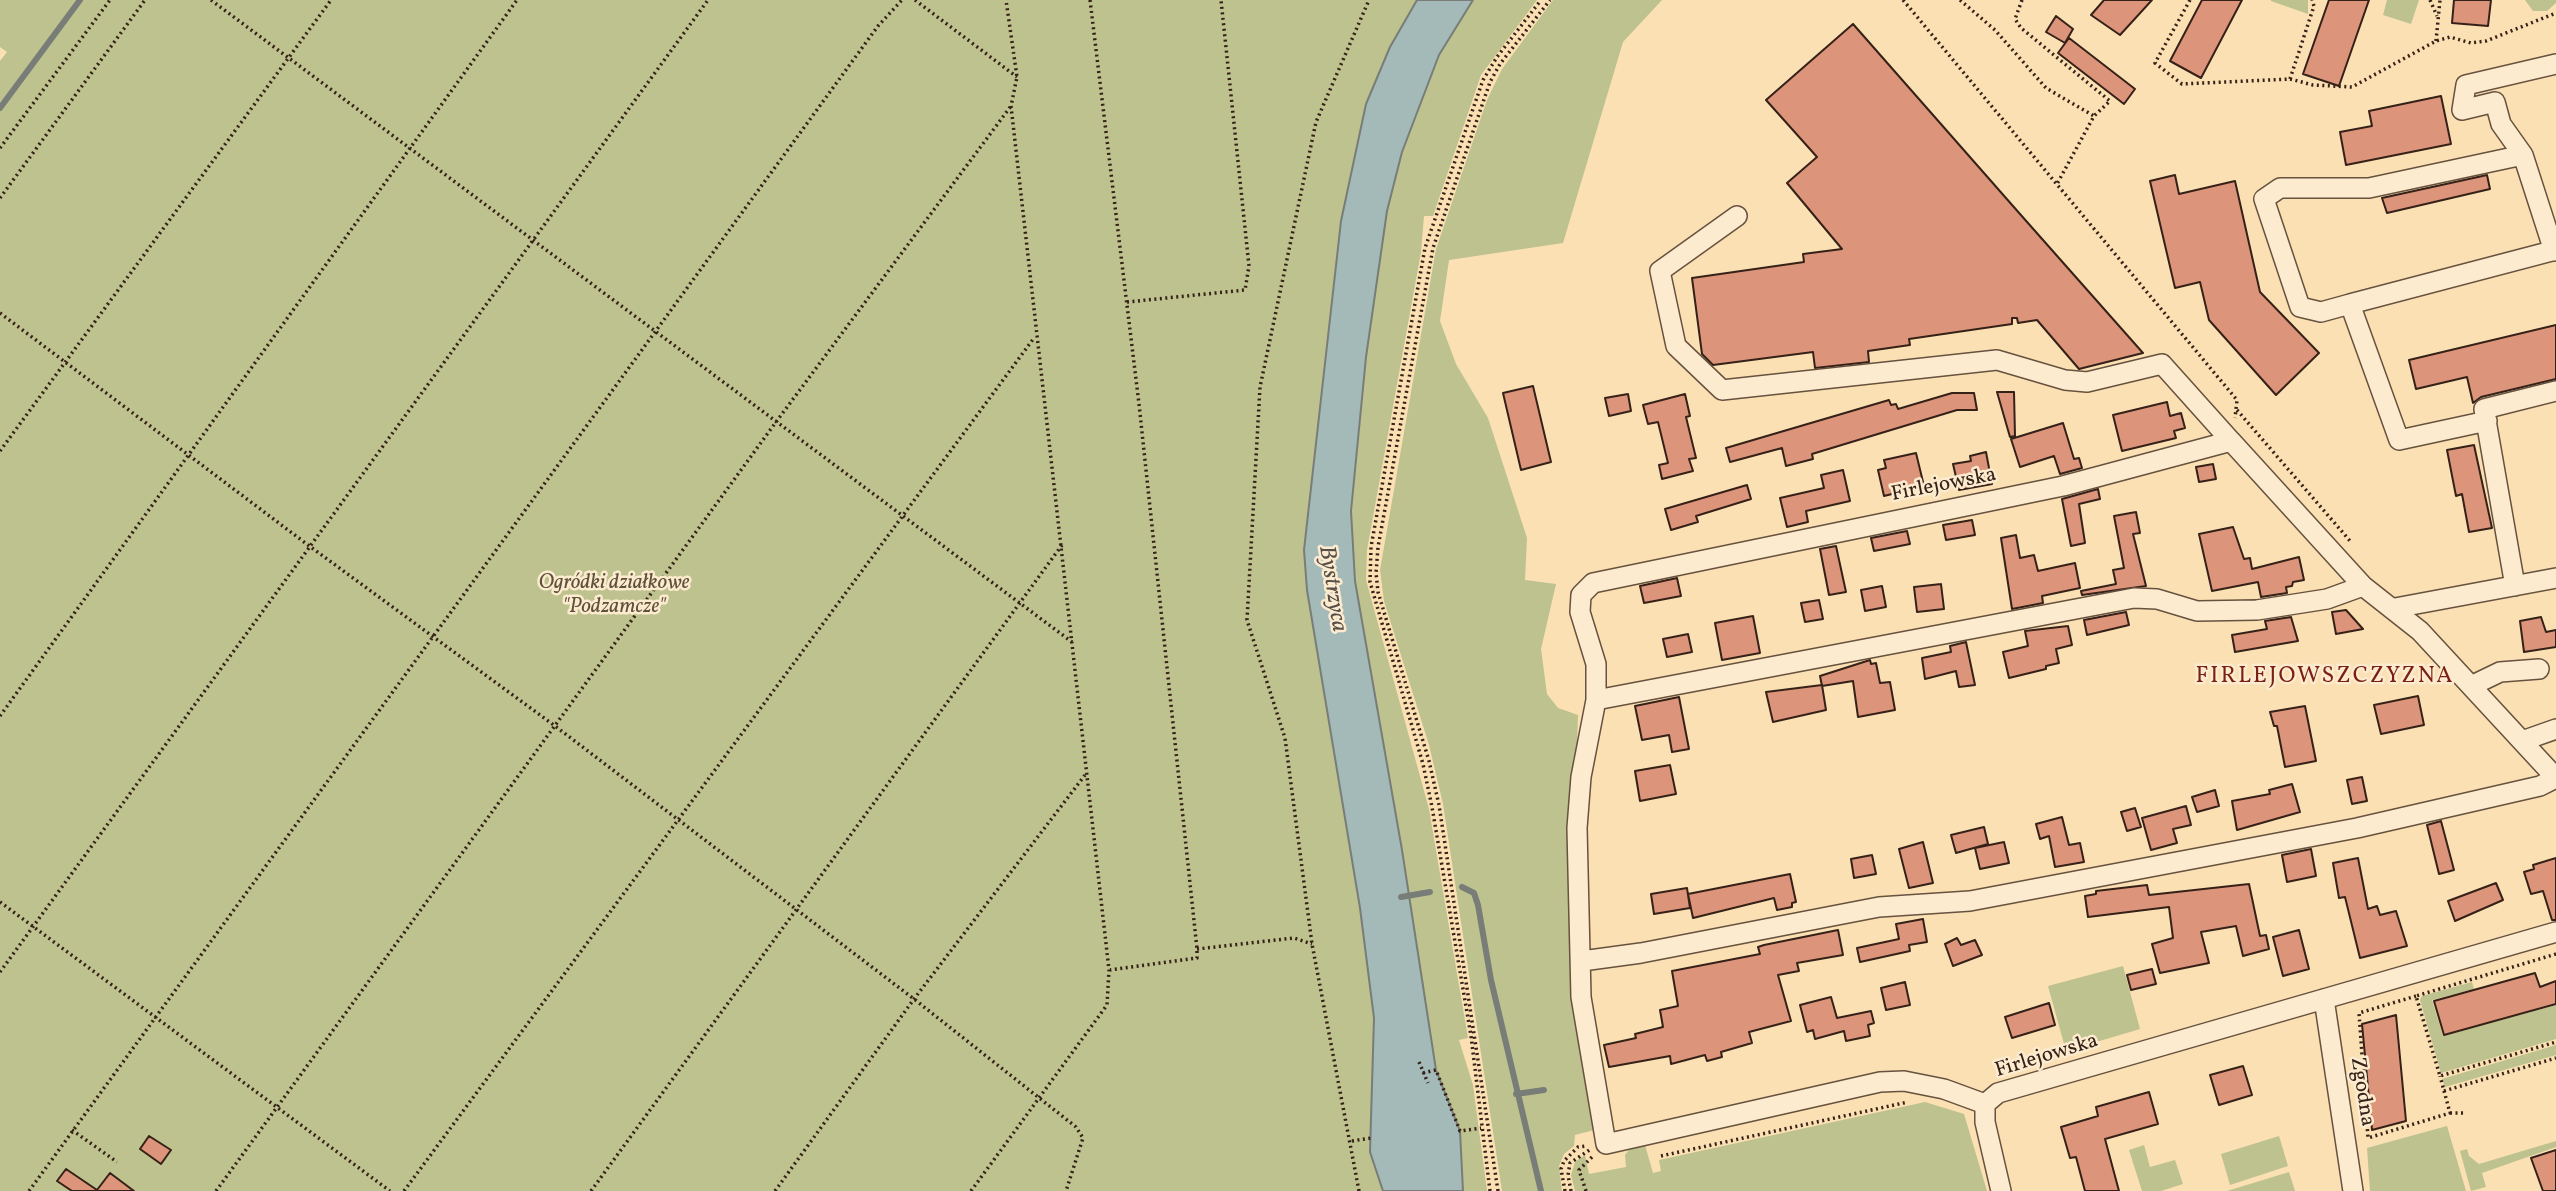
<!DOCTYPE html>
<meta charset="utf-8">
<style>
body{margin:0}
canvas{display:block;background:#fae0b3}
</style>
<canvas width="2556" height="1191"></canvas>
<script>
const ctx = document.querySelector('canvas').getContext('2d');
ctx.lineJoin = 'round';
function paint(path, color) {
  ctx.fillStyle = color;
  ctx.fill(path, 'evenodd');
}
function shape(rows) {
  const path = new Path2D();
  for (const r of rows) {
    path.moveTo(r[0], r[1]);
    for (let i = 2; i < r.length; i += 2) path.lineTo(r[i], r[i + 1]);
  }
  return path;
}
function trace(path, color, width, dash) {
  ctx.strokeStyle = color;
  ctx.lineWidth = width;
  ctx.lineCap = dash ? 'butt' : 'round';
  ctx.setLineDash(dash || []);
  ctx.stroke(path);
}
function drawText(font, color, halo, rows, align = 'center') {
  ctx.font = font + ' Vollkorn,serif';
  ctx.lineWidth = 5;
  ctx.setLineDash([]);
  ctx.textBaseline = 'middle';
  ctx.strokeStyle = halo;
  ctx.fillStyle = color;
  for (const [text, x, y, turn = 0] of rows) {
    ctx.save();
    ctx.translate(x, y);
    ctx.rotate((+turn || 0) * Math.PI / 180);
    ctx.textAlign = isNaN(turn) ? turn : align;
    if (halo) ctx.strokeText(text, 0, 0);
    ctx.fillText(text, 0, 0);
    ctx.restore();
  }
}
paint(shape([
 [0,0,1417,0,1390,48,1307,590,1360,908,1374,1018,1370,1152,1383,1191,0,1191,0,61,7,52,0,47],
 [1473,0,1537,0,1481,75,1433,216,1424,216,1421,252,1367,550,1366,580,1429,809,1468,1038,1459,1040,1473,1085,1487,1191,1463,1191,1460,1131,1435,1065,1402,850,1355,580,1351,511,1366,357,1387,211,1402,152,1439,55],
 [1553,0,1662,0,1623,42,1563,243,1449,260,1440,321,1456,364,1488,418,1527,538,1525,580,1556,584,1541,649,1547,694,1558,708,1578,715,1570,957,1573,1001,1598,1129,1575,1135,1574,1146,1564,1154,1559,1166,1562,1191,1502,1191,1443,804,1429,745,1384,601,1380,570,1436,249,1487,100,1502,69],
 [2308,0,2308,14,2271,1,2271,0],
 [2387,0,2419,0,2411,24,2383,15],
 [2525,0,2556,0,2556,3,2547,11,2533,11],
 [2123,966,2140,1029,2066,1051,2048,986],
 [2472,982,2474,989,2432,1000,2443,1036,2556,1005,2556,1039,2441,1073,2420,1000,2422,996],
 [2556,1045,2556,1055,2445,1087,2442,1079],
 [1925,1102,1964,1114,1987,1191,1575,1191,1571,1175,1575,1162,1585,1155,1589,1174,1626,1167,1625,1155,1632,1146,1645,1145,1653,1173,1661,1171,1659,1160],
 [2447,1126,2466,1191,2370,1191,2367,1148],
 [2279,1136,2288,1166,2230,1185,2221,1154],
 [2556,1141,2556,1147,2482,1173,2486,1187,2471,1191,2460,1151,2467,1149,2469,1156,2479,1164],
 [2144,1145,2150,1167,2175,1160,2183,1184,2161,1191,2142,1191,2129,1150],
 [2289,1172,2295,1191,2227,1191]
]), '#bdc28e');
const water = shape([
 [1417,0,1473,0,1439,55,1402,152,1387,211,1366,357,1351,511,1355,581,1402,850,1436,1070,1460,1131,1463,1191,1383,1191,1370,1152,1374,1018,1360,908,1307,590,1304,550,1341,221,1366,104,1390,47,1417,0]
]);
paint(water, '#a4bab8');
trace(water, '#787d78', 2);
trace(shape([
 [0,108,80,0],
 [1462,887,1474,893,1478,905,1491,980,1541,1191],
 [1401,897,1430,892],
 [1516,1094,1544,1090]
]), '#787d78', 6);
const building = shape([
 [2104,0,2152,0,2120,35,2091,15,2104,0],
 [2202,0,2242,0,2201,78,2170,61,2202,0],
 [2329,0,2369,0,2339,86,2303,74,2329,0],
 [2454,0,2491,0,2488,26,2452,23,2454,0],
 [2056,16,2073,29,2065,43,2046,32,2056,16],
 [1853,24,2020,214,2143,353,2079,369,2037,320,2018,323,2017,318,2012,318,2012,324,1909,339,1910,345,1868,351,1869,362,1815,368,1813,352,1713,365,1702,354,1692,278,1804,262,1803,254,1842,249,1787,183,1817,157,1766,100,1853,24],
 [2069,38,2135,89,2124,104,2058,53,2069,38],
 [2441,96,2451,144,2346,165,2340,132,2372,126,2369,111,2441,96],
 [2175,175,2179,194,2235,181,2260,292,2319,353,2276,395,2209,320,2200,282,2175,288,2150,181,2175,175],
 [2487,175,2490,189,2387,213,2382,198,2487,175],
 [2556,325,2556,379,2481,397,2473,403,2467,377,2416,389,2409,360,2556,325],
 [1533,386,1551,462,1521,470,1503,393,1533,386],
 [1997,392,2014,392,2015,436,2010,437,1997,392],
 [1952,393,1974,393,1977,410,1957,410,1812,454,1813,459,1786,466,1782,448,1730,462,1726,448,1889,400,1891,405,1896,404,1898,409,1952,393],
 [1628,394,1631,411,1609,416,1605,398,1628,394],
 [1685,394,1690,416,1686,417,1696,458,1689,459,1693,471,1662,479,1659,465,1668,463,1658,422,1648,424,1643,405,1685,394],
 [2167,402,2170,416,2181,413,2185,428,2174,431,2176,438,2122,451,2113,415,2167,402],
 [2063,423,2074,459,2079,458,2082,468,2060,474,2054,456,2020,467,2011,439,2063,423],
 [2474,445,2492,528,2469,532,2462,494,2456,496,2447,450,2474,445],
 [1986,452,1992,484,1959,490,1953,464,1971,461,1970,456,1986,452],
 [1916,453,1924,486,1884,496,1878,470,1886,468,1884,460,1916,453],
 [2213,464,2216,479,2199,482,2196,467,2213,464],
 [1843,470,1850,501,1806,511,1808,522,1787,527,1780,498,1824,488,1821,475,1843,470],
 [1747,485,1751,499,1696,516,1698,522,1671,530,1665,509,1747,485],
 [2098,489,2100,499,2079,504,2085,543,2071,546,2062,499,2098,489],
 [2136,512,2140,533,2133,534,2146,586,2082,595,2081,591,2116,584,2113,570,2124,568,2114,516,2136,512],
 [1972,520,1975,535,1946,540,1943,525,1972,520],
 [2233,527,2244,559,2250,558,2252,569,2299,557,2304,580,2293,582,2292,586,2286,587,2287,593,2261,597,2258,582,2212,591,2199,534,2233,527],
 [1907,531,1910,544,1874,551,1871,538,1907,531],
 [2016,535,2020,558,2034,555,2038,571,2075,563,2080,588,2042,596,2043,603,2012,609,2001,538,2016,535],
 [1836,546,1846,592,1829,595,1820,549,1836,546],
 [1677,578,1681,596,1644,603,1640,586,1677,578],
 [1941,584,1944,609,1917,612,1914,587,1941,584],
 [1882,586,1886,607,1865,611,1861,590,1882,586],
 [1819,600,1823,619,1805,622,1801,603,1819,600],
 [2346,610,2363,629,2336,634,2332,612,2346,610],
 [2126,612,2129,625,2087,635,2084,620,2126,612],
 [1753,616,1760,653,1722,660,1715,623,1753,616],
 [2291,617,2298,641,2235,652,2232,635,2267,629,2265,621,2291,617],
 [2541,617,2546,632,2556,630,2556,647,2524,652,2520,621,2541,617],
 [2068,626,2072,645,2056,649,2059,663,2046,666,2046,669,2009,678,2003,652,2028,646,2025,631,2068,626],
 [1688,634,1692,652,1667,657,1663,639,1688,634],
 [1966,642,1975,685,1959,687,1956,671,1925,679,1922,658,1951,652,1950,646,1966,642],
 [1870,660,1871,664,1876,663,1880,683,1890,682,1895,710,1858,717,1853,681,1822,686,1820,676,1870,660],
 [1822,685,1826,710,1773,722,1766,692,1822,685],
 [2418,696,2424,725,2381,734,2374,705,2418,696],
 [1679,697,1689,749,1672,752,1669,735,1642,740,1635,706,1679,697],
 [2305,706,2316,761,2285,767,2277,726,2274,726,2270,712,2305,706],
 [1670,765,1676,794,1640,801,1635,771,1670,765],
 [2362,777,2367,801,2352,804,2347,780,2362,777],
 [2292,784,2300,812,2237,830,2232,801,2270,794,2269,790,2292,784],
 [2215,790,2219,806,2197,812,2192,797,2215,790],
 [2186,806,2191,825,2173,829,2177,843,2151,850,2142,818,2186,806],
 [2135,808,2141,827,2127,831,2121,812,2135,808],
 [2062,817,2069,845,2080,843,2084,862,2055,867,2049,836,2040,839,2036,824,2062,817],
 [2441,821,2454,870,2439,874,2427,825,2441,821],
 [1984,827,1988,844,1956,853,1951,835,1984,827],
 [1923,842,1933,883,1909,888,1899,849,1923,842],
 [2004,842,2009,863,1980,869,1975,848,2004,842],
 [2311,849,2316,876,2287,882,2282,855,2311,849],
 [1872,855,1876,874,1854,878,1851,859,1872,855],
 [2358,858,2368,909,2377,906,2380,915,2396,911,2407,946,2360,958,2345,897,2339,898,2333,863,2358,858],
 [2556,858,2556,920,2552,920,2543,891,2531,894,2524,872,2534,869,2533,865,2556,858],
 [1790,874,1796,902,1792,903,1792,907,1777,910,1774,898,1693,918,1688,894,1790,874],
 [2496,883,2503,900,2455,921,2448,901,2496,883],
 [2249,884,2260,936,2266,935,2269,949,2243,956,2236,926,2201,932,2209,963,2160,973,2152,944,2173,938,2169,907,2088,917,2085,896,2096,894,2096,891,2147,885,2149,895,2249,884],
 [1687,888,1690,908,1654,914,1651,894,1687,888],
 [1923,919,1927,942,1909,945,1910,951,1860,962,1857,948,1899,939,1896,924,1923,919],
 [1838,930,1843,955,1797,963,1799,971,1778,975,1791,1021,1749,1032,1752,1043,1721,1052,1722,1057,1707,1061,1705,1055,1671,1064,1670,1056,1609,1067,1604,1045,1636,1038,1635,1034,1663,1027,1660,1010,1678,1006,1672,971,1760,954,1758,947,1764,945,1838,930],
 [2299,930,2309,969,2283,976,2273,937,2299,930],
 [1957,938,1961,945,1975,940,1982,955,1953,966,1945,944,1957,938],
 [2152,969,2156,984,2131,990,2127,975,2152,969],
 [2535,973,2540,987,2556,981,2556,1004,2444,1035,2434,1001,2535,973],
 [1905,982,1910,1005,1886,1010,1881,988,1905,982],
 [1831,997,1837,1018,1871,1011,1874,1023,1868,1025,1870,1036,1846,1041,1844,1031,1815,1039,1813,1030,1807,1032,1800,1005,1831,997],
 [2049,1003,2055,1025,2012,1038,2005,1017,2049,1003],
 [2396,1015,2406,1121,2372,1130,2362,1024,2396,1015],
 [2243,1066,2252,1095,2219,1105,2210,1075,2243,1066],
 [2149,1092,2158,1124,2105,1139,2119,1191,2085,1191,2076,1157,2070,1158,2061,1127,2098,1116,2096,1107,2149,1092],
 [149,1136,171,1150,161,1164,140,1149,149,1136],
 [2556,1150,2556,1191,2543,1191,2531,1158,2556,1150],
 [66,1169,97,1190,110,1173,134,1191,72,1191,57,1181,66,1169]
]);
paint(building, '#dc957a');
trace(building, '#362118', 2);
const minor = shape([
 [2523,155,2501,124,2495,102,2462,110,2466,85,2556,64],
 [1737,216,1660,271,1676,346,1722,390,1997,360,2065,380,2087,382,2162,364,2231,441],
 [2350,304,2321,312,2300,307,2264,199,2280,188,2369,188,2523,155,2554,251],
 [2487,421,2399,440,2350,304,2556,250],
 [2515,586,2484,409,2556,391],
 [2395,608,2556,578],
 [2471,686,2500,672,2539,669],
 [1596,700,2134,598,2157,599,2197,611,2257,610,2327,599,2363,586],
 [2522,741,2556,729],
 [1582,961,1641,953,1879,907,1970,901,2357,828,2540,786,2556,778],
 [2324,999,2353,1191],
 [1985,1104,1944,1089,1904,1081,1880,1082,1606,1144,1581,997,1577,828,1581,777,1596,700,1596,664,1580,612,1581,595,1593,583,2063,486,2231,441,2363,586,2420,631,2556,778],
 [1985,1104,1998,1093,2556,932],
 [1985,1104,1985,1122,2001,1191]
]);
trace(minor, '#67513f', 22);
trace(shape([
 [211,0,1072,642],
 [915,0,1017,77],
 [1090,0,1139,404,1197,949,1197,958,1110,970],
 [1903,0,2237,400,2235,418],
 [1960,0,1995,30,2046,88,2094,116,2057,184],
 [2022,0,2015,19,2021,28,2110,101,2094,116],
 [2190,0,2155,63,2182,84,2290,79,2313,85,2352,87,2436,41,2450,37,2471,43,2486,41,2556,13],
 [2430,0,2437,16],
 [2436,41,2440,0],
 [2290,79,2314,6,2312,0],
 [0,148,110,0],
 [0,198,145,0],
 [1127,302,1245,290,1249,266,1221,0],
 [0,313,308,545,555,726,914,999,1076,1127,1083,1138,1066,1191],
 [2237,410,2351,542],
 [0,451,331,0],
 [0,716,517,0],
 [0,902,390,1191],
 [1197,949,1294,938,1312,944],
 [2556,954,2416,996,2440,1076,2556,1042],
 [0,972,708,0],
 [2416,996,2359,1013,2368,1138,2450,1113,2440,1076],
 [1419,1062,1428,1083],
 [1423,1073,1436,1070,1460,1131,1481,1128],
 [2444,1091,2556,1058],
 [2450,1113,2466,1113],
 [72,1130,117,1162],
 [1352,1141,1371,1138],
 [1661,1156,1908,1102],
 [29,1191,878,26,902,0],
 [216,1191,776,422,1011,106],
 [404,1191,1034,338],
 [591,1191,1062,545],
 [775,1191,914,999,1085,775],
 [971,1191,1107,1005,1109,970,1011,106,1017,77,1006,0],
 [1359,1191,1312,944,1285,738,1247,620,1260,387,1316,122,1369,0],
 [1490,1191,1471,1036,1432,807,1423,764,1370,582,1371,547,1425,248,1483,80,1497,57,1541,0],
 [1498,1191,1439,805,1429,761,1378,592,1376,573,1378,547,1433,248,1490,82,1500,64,1550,0],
 [1565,1191,1561,1169,1564,1161,1578,1147,1586,1146],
 [1571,1191,1568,1175,1570,1163,1591,1149],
 [1586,1191,1579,1170,1594,1155]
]), '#362118', 3.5, [2, 3.5]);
trace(minor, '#fcebce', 19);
drawText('21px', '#362118', '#fcebce', [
 ["Firlejowska",1944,486,-11],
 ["Firlejowska",2047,1057,-17],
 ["Zgodna",2361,1092,81]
]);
drawText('italic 21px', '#5e513b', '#fcebce', [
 ["Ogródki działkowe",614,584],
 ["\"Podzamcze\"",614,608]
]);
drawText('italic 23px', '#574f48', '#fcebce', [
 ["Bystrzyca",1331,589,81]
]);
ctx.letterSpacing = '2px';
drawText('23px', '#7a1f14', '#fcebce', [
 ["FIRLEJOWSZCZYZNA",2325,678]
]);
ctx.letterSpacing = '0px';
</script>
